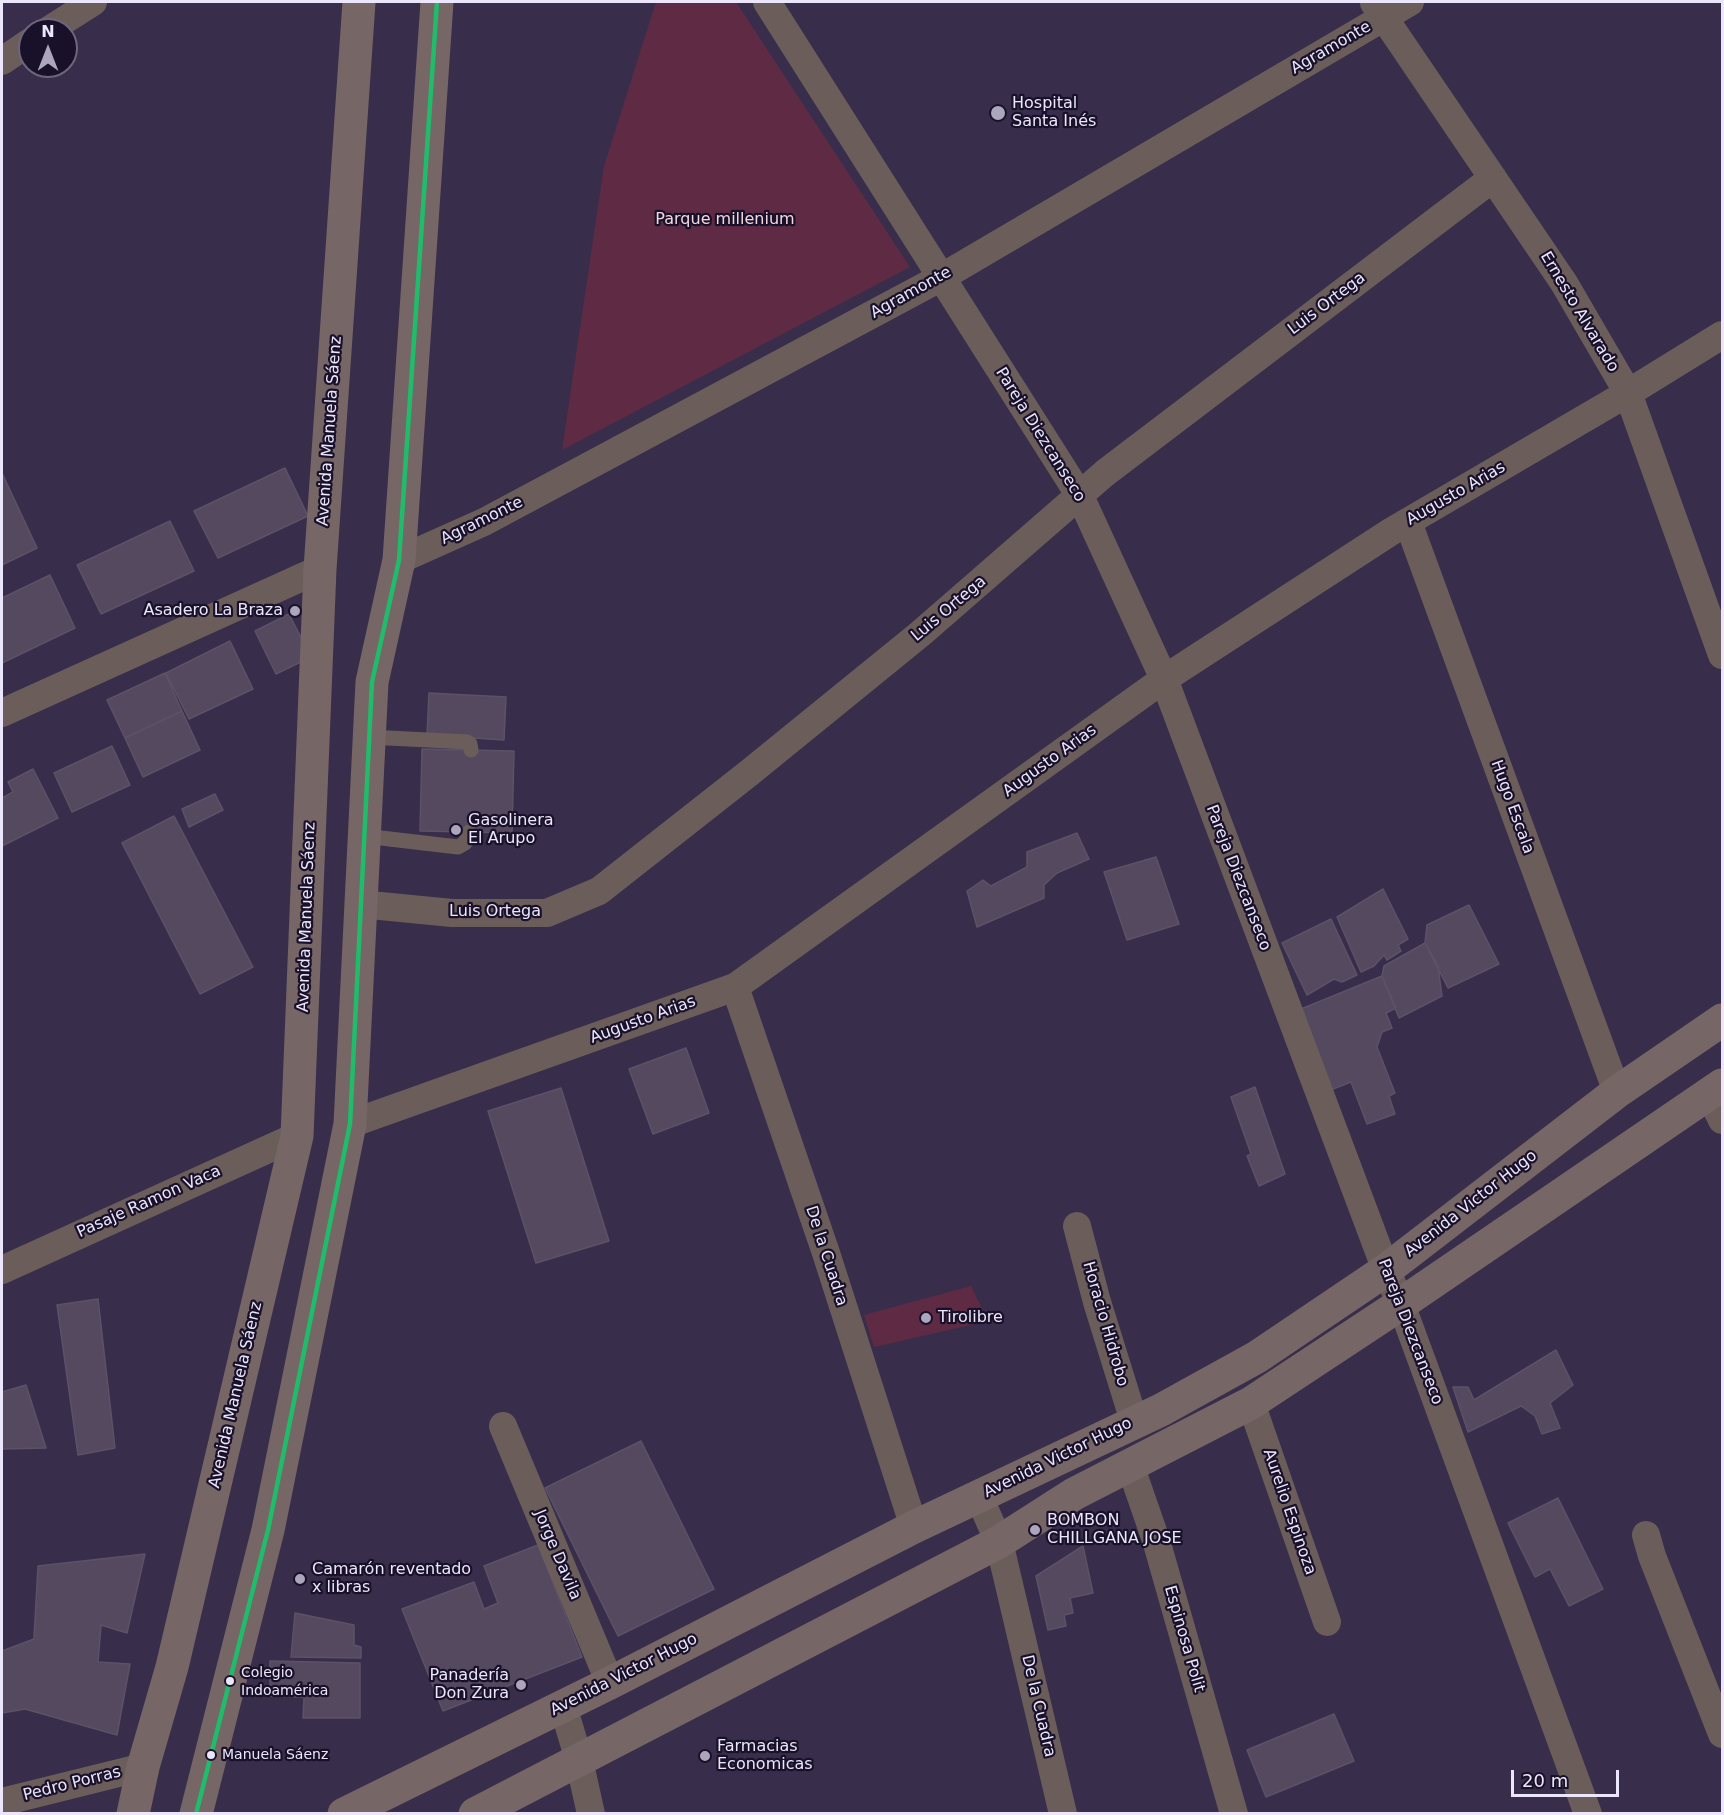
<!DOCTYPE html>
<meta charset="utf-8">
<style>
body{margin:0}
#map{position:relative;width:1724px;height:1815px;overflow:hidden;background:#382e4b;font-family:"DejaVu Sans",sans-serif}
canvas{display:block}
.frame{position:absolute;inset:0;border:3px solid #ebe6fb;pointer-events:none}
.north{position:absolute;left:18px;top:18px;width:60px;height:60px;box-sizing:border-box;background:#191129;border:2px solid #6d667d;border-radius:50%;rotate:0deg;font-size:16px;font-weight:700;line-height:24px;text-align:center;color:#ebe6fb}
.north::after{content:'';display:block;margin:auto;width:21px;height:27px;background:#aca6bd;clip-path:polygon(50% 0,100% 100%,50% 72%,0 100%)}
.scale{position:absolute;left:1511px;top:1770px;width:108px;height:27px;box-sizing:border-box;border:3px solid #ebe6fb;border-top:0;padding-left:8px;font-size:18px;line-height:21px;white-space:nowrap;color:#ebe6fb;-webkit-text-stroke:4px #191129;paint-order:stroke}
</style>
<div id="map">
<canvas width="1724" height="1815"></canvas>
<div class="frame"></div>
<div class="north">N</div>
<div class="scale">20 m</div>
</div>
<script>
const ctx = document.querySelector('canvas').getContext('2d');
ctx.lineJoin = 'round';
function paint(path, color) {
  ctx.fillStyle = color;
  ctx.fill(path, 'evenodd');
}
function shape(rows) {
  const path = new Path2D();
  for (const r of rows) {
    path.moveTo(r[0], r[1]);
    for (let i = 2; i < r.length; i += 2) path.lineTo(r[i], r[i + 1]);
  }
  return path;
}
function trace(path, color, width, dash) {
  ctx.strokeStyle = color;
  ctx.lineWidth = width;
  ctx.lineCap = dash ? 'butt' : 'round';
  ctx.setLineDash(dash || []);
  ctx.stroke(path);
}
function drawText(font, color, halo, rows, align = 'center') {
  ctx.font = font + ' "DejaVu Sans",sans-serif';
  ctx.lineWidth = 4.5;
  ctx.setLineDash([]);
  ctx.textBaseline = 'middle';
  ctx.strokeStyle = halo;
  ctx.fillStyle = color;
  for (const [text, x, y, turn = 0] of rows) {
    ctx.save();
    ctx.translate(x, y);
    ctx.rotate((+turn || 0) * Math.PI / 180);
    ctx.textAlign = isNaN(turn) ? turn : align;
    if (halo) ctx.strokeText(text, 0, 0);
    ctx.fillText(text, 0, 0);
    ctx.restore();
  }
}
paint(shape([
 [656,2,736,2,910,267,562,450,604,166],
 [971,1286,988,1321,874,1347,864,1315]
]), '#5f2b44');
const building = shape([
 [285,468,308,516,218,558,194,511,285,468],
 [2,473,37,548,2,565,2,473],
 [170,521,194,571,101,614,77,565,170,521],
 [50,575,75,628,2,663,2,598,50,575],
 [289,614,311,657,276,674,255,631,289,614],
 [230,641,253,689,189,719,166,673,230,641],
 [165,673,182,711,125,738,107,700,165,673],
 [429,693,506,697,504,740,427,735,429,693],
 [182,711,200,750,143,777,125,738,182,711],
 [112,746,130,785,72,812,54,773,112,746],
 [422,749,514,751,512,833,420,831,422,749],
 [33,769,58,818,2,846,2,798,13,792,8,782,33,769],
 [215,794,223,810,189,827,182,809,215,794],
 [174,816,253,967,200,994,122,843,174,816],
 [1077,833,1089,859,1057,873,1044,885,1044,898,977,927,967,891,983,880,991,886,1027,867,1027,852,1077,833],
 [1156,857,1179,924,1127,940,1104,872,1156,857],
 [1383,889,1408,939,1398,945,1401,951,1387,960,1384,955,1374,966,1361,972,1337,917,1383,889],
 [1469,905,1499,964,1448,988,1425,943,1427,925,1469,905],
 [1331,919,1357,975,1342,982,1334,979,1307,995,1282,943,1331,919],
 [1425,943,1438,966,1442,996,1399,1018,1382,976,1384,966,1425,943],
 [1382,976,1396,1008,1386,1013,1392,1028,1382,1032,1377,1047,1395,1093,1389,1096,1395,1114,1367,1124,1351,1082,1323,1093,1301,1009,1382,976],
 [686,1048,709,1113,653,1134,629,1069,686,1048],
 [1255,1087,1285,1174,1259,1186,1247,1156,1251,1154,1231,1097,1255,1087],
 [561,1088,609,1241,536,1263,488,1111,561,1088],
 [98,1299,115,1448,78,1455,57,1305,98,1299],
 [1556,1350,1573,1385,1550,1403,1560,1428,1542,1434,1535,1416,1521,1406,1468,1432,1453,1387,1468,1387,1474,1400,1556,1350],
 [26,1385,46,1448,2,1449,2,1392,26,1385],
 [641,1441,714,1589,618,1636,545,1488,641,1441],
 [1558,1498,1603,1589,1569,1606,1550,1569,1535,1577,1508,1523,1558,1498],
 [538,1545,582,1657,443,1711,402,1609,474,1582,484,1609,498,1603,484,1566,538,1545],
 [1083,1546,1093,1593,1070,1598,1073,1613,1064,1615,1066,1626,1048,1630,1036,1576,1083,1546],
 [145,1554,127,1633,101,1625,98,1662,130,1664,117,1735,25,1709,2,1713,2,1651,34,1639,38,1566,145,1554],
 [295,1613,354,1625,354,1645,361,1647,361,1658,291,1657,295,1613],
 [270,1661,360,1663,360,1718,303,1718,304,1697,270,1696,270,1661],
 [1334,1714,1354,1761,1266,1797,1247,1750,1334,1714]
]);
paint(building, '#554960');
trace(building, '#5c5268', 1.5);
trace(shape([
 [369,737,467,742,470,744,471,750],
 [364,836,458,847,465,843,469,832]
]), '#6b5e5a', 15);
trace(shape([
 [767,2,1080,496,1164,679,1386,1270,1401,1304,1588,1814],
 [1374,3,1564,283,1628,393,1722,655],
 [49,30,93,2],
 [2,61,30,42],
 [1408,522,1617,1092],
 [399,560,484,522,942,277,1410,2],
 [2,713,320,569],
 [360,904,452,913,547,913,599,891,749,773,920,634,1105,473,1493,178],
 [735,987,826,1253,914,1527],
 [1709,1094,1722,1120],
 [350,1124,735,987,1164,679,1392,531,1628,393,1722,335],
 [1077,1226,1097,1302,1134,1421],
 [2,1270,297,1136],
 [1251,1403,1327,1622],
 [503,1426,610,1683],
 [1130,1465,1156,1540,1234,1814],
 [979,1497,999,1542,1063,1814],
 [1646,1535,1652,1556,1722,1734],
 [563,1706,579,1760,591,1814],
 [2,1802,143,1767]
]), '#6b5e5a', 28);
trace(shape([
 [133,1814,143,1767,172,1667,297,1136,320,569,359,2],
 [196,1814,268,1530,350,1124,372,682,399,560,437,2],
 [344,1814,610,1683,914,1527,1161,1410,1257,1357,1386,1270,1617,1092,1722,1020],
 [475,1814,999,1542,1074,1494,1251,1403,1401,1304,1722,1085]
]), '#766665', 33);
trace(shape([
 [196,1814,268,1530,350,1124,372,682,399,560,437,2]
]), '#20bc6c', 4.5);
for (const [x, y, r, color] of [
 [998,113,8,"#aca6bd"],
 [295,611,6,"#aca6bd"],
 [456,830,6,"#aca6bd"],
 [926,1318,6,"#aca6bd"],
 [1035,1530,6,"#aca6bd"],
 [300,1579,6,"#aca6bd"],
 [230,1681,5,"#ebe6fb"],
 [521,1685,6,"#aca6bd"],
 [211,1755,5,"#ebe6fb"],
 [705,1756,6,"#aca6bd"]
]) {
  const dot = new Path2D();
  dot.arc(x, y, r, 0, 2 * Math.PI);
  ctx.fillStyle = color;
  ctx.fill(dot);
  trace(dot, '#191129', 2);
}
drawText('14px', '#ebe6fb', '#191129', [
 ["Colegio",241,1673],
 ["Indoamérica",241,1691],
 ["Manuela Sáenz",222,1755]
], 'left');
drawText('16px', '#ebe6fb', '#191129', [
 ["Agramonte",1331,48,-30],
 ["Agramonte",911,293,-29],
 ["Luis Ortega",1327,304,-37],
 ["Ernesto Alvarado",1579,312,59],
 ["Avenida Manuela Sáenz",330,431,-86],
 ["Pareja Diezcanseco",1040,435,58],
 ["Augusto Arias",1456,494,-30],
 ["Agramonte",482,521,-26],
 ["Luis Ortega",949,609,-40],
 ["Augusto Arias",1050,761,-36],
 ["Hugo Escala",1512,807,70],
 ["Pareja Diezcanseco",1238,878,69],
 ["Luis Ortega",495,912],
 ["Avenida Manuela Sáenz",307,917,-88],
 ["Augusto Arias",643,1020,-20],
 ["Pasaje Ramon Vaca",149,1202,-24],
 ["Avenida Victor Hugo",1471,1204,-38],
 ["De la Cuadra",826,1256,72],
 ["Horacio Hidrobo",1105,1324,74],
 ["Pareja Diezcanseco",1410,1332,69],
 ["Avenida Manuela Sáenz",236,1395,-77],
 ["Avenida Victor Hugo",1058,1458,-26],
 ["Aurelio Espinoza",1289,1512,71],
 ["Jorge Davila",557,1555,67],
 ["Espinosa Polit",1184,1639,74],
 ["Avenida Victor Hugo",624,1675,-27],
 ["De la Cuadra",1038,1706,77],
 ["Pedro Porras",72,1784,-14]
]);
drawText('16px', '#ebe6fb', '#191129', [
 ["Hospital",1012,104],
 ["Santa Inés",1012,122],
 ["Asadero La Braza",283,611,"right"],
 ["Gasolinera",468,821],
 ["El Arupo",468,839],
 ["Tirolibre",938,1318],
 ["BOMBON",1047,1521],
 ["CHILLGANA JOSE",1047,1539],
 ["Camarón reventado",312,1570],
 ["x libras",312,1588],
 ["Panadería",509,1676,"right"],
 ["Don Zura",509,1694,"right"],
 ["Farmacias",717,1747],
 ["Economicas",717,1765]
], 'left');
drawText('16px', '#f3d7e0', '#191129', [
 ["Parque millenium",725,220]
]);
</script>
